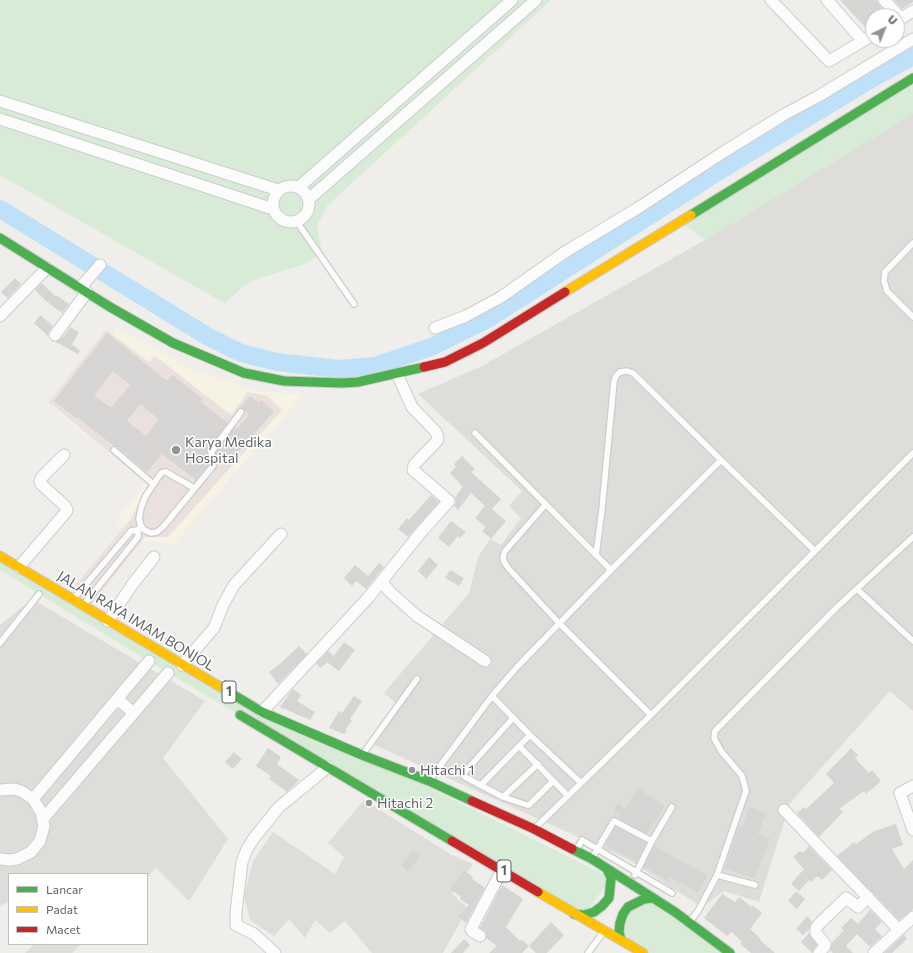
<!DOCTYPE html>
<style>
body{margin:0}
#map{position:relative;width:913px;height:953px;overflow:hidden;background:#efeeea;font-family:Commissioner,sans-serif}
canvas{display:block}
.legend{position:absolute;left:8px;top:873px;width:140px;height:72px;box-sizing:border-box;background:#fff;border:1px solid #bfc1c3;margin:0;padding:5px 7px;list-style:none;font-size:12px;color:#5f6368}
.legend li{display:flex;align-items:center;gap:8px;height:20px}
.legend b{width:20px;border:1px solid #bfc1c3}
.north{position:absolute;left:865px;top:8px;width:40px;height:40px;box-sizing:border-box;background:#fff;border:1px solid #bfc1c3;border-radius:50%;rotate:43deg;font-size:11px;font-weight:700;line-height:16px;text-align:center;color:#5f6368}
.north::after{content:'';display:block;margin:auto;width:14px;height:18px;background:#919496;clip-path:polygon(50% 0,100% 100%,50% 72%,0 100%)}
</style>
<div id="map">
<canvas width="913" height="953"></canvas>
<ul class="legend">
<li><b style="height:5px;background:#4caf50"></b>Lancar</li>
<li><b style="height:5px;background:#ffc107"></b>Padat</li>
<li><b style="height:5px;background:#c62828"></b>Macet</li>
</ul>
<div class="north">U</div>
</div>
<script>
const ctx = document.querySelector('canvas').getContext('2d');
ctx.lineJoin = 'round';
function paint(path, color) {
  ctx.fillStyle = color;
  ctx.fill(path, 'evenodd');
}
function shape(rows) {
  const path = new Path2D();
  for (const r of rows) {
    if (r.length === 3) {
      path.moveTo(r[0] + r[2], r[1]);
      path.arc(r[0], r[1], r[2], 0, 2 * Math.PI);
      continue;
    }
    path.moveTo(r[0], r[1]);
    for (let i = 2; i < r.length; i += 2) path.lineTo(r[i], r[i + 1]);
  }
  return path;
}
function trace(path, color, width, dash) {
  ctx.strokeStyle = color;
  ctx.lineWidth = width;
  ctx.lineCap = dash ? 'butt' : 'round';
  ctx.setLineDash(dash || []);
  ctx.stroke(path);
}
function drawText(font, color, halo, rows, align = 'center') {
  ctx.font = font + ' Commissioner,sans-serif';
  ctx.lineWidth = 3;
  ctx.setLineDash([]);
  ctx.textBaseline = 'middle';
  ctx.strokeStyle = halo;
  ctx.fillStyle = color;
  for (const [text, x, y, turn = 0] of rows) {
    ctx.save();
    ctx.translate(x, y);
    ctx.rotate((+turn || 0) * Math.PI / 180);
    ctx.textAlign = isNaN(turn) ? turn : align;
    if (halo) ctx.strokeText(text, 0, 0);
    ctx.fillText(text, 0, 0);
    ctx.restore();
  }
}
paint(shape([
 [117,327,193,370,259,391,303,395,174,543,133,541,116,521,145,483,53,408]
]), '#f7f3e4');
paint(shape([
 [913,113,913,711,890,691,790,803,759,902,724,891,702,907,627,859,368,742,397,704,384,693,469,593,478,557,490,539,501,545,521,518,509,506,522,491,418,394,482,366,705,240],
 [32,599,205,701,163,758,228,839,189,901,156,868,147,877,147,874,9,874,9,901,0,906,0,625],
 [364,800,450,854,473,864,452,894,468,908,443,953,372,953,345,921,330,933,315,920,305,938,289,919,274,936,250,920,244,896,253,861,273,832,335,874,344,857,328,843],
 [34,944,81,944,72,953,25,953]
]), '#dfddda');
paint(shape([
 [106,330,149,362,155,356,231,415,248,392,267,396,282,410,168,537,145,537,91,605,72,589,131,519,148,485,49,402]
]), '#eae0de');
paint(shape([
 [0,0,551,0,327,206,317,226,322,253,304,264,251,281,224,303,0,175],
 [913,79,913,114,705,240,678,220],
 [0,556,182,665,611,878,584,915,328,767,168,673,0,570],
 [644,899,730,953,643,953,621,940,623,914]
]), '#d8ebd6');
trace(shape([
 [0,209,207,336,241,353,277,362,338,369,375,366,431,347,488,319,724,168,871,79,913,56]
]), '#bfe0f9', 18);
paint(shape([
 [840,0,877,0,879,5,889,16,873,16,873,28,868,30],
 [894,0,913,0,913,2,902,9],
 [15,278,21,284,8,298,1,292],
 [42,283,55,296,56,295,69,304,62,313,46,301,35,290],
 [40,315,53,326,49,331,48,336,34,323],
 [70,327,79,332,72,344,80,351,78,354,56,342,64,336],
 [107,333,167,381,172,375,203,399,201,402,228,423,208,449,209,465,196,480,162,454,147,472,117,447,114,446,77,417,76,418,54,401],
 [113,371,130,385,111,408,94,395],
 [140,404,159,419,146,436,127,421],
 [250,396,258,403,261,400,274,411,229,463,218,454,216,456,215,453,234,428,237,429,249,415,244,409,240,408],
 [462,456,475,469,471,472,501,499,492,509,506,521,491,539,482,531,486,527,475,518,485,506,471,493,458,510,454,506,456,502,455,497,463,487,450,473,456,467,454,464],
 [431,495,439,502,408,537,398,529,407,518,409,520],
 [451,521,466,532,460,538,458,536,449,547,438,538],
 [429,557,438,565,426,579,418,571],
 [379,563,384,567,366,589,356,581,352,586,344,578,355,565,368,576],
 [450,570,464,578,459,586,445,578],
 [344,642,355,650,339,671,327,662,321,668,316,664,328,651,334,656],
 [299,646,307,654,278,684,269,672,280,664],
 [293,689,301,695,297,701,315,712,310,720,280,707],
 [354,696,362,701,350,719,352,721,345,730,347,731,344,734,329,728,339,711,342,713],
 [268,748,281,757,277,764,299,780,287,792,269,779,271,776,256,766],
 [851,748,858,755,855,758,869,773,872,770,881,781,866,794,864,791,839,809,843,812,819,837,797,813,804,807,806,809,834,783,826,774],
 [234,752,242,759,233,769,225,762],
 [638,788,665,806,647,834,618,818,620,815,614,811,618,804,625,809],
 [749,807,766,813,758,834,770,838,755,879,725,868,739,827,742,828],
 [896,824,903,845,892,849,904,869,913,860,913,909,899,920,837,856,854,842,856,844,874,831],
 [616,827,646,843,637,862,605,845],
 [654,846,707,875,698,892,670,877,668,881,644,867],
 [809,846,832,870,822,880,817,876,811,882,809,880,799,891,791,884,804,869,793,857,800,851,803,853],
 [413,850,420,856,408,871,401,866],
 [464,870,473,877,472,879,485,888,466,923,458,917,469,905,460,899,461,897,450,889],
 [502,885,523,899,506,927,520,941,522,940,529,946,522,953,489,953,497,946,486,938,486,932,480,928],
 [796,891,805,899,797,909,788,901],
 [722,894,735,902,739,897,751,907,752,905,762,913,750,929,761,939,760,940,775,953,751,953,740,944,742,942,732,932,727,936,704,918],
 [870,910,882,922,875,929,882,936,870,947,857,934,846,946,853,953,833,953,830,950,832,943,844,930,841,928,851,918,858,924],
 [807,916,812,921,809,929,803,935,796,929],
 [551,922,564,935,547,953,536,953,529,946],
 [809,933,817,945,812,953,801,942],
 [904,935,907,939,892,953,884,953],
 [464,939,470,945,463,953,451,953]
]), '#d6d5d3');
const lane = shape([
 [297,222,354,304],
 [913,243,885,272,884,281,887,291,913,317],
 [475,433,596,555],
 [114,450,153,484],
 [546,504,505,551,503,557,504,562,509,569,559,623,651,715],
 [141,526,144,530,151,533,157,532,163,527,213,466,211,452,241,412],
 [611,570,596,555,602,509,614,381,616,376,620,372,627,371,633,373,721,460],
 [857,589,913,641],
 [76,596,131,531,138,530],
 [86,602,138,537,138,530,141,526,139,519,141,508,145,497,161,473,164,472,166,472,194,488],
 [0,643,39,594],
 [492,696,530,735,519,746,568,796],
 [513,718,463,774,465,777,503,797,527,805,529,805,551,783,552,780],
 [530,735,581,783],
 [365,751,417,679],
 [431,778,492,696,517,667,611,570,721,460,815,551],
 [481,785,519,746],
 [503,797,538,764],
 [537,826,651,715,913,453],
 [578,847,582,840,672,893],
 [594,855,614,821,652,841,672,807],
 [635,875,652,841],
 [717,875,755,885],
 [691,920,698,911,717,875,746,791,742,776,721,751,714,738,715,731,835,609,913,537],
 [588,953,602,934]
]);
const street = shape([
 [771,0,829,61,873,35],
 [827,0,863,41],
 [884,0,901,18],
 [897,21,913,11],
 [0,101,278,190],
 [0,119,273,209],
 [291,204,18],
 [299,187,512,0],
 [309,199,536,0],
 [80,288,100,265],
 [0,316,47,268],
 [435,328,466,316,501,297,565,252,638,208,722,153,785,114,817,97,913,39],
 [55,335,87,292],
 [19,567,66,512,67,510,65,506,41,484,40,481,41,478,64,455],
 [382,582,390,592,417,616,485,661],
 [108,621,132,585,154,557],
 [182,665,214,628,223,605,234,585,281,534],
 [117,699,134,713],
 [262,712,368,598,422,531,449,501,413,470,414,465,437,441,438,438,436,432,412,407,397,374],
 [913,786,900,793,913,830],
 [0,790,14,789,21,791,33,799,41,812,44,826,40,841,31,852,17,859,10,860,0,859],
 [33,799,149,661],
 [784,810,899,930],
 [43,819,168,673],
 [480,936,472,931,471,929,502,870],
 [275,953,254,934,236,925,236,912,242,862,247,849,254,838,279,807,328,767],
 [819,953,825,946,825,944,816,933,816,928,819,924,846,898,858,907,868,897],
 [874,953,913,917]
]);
const fast = shape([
 [691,215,913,78],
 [0,238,110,307,173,343,244,373,284,381,342,383,358,382,424,367],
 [229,692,262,712,362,755,429,781,472,801],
 [240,715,452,841],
 [572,849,592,859,675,912,730,953],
 [574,914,584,915,594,912,602,906,609,898,611,878,607,869],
 [621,940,619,932,620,923,623,914,628,907,644,899,653,898]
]);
const slow = shape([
 [565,292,691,215],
 [0,556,229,692],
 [538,892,643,953]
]);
const jam = shape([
 [424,367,445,362,483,343,565,292],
 [472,801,534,829,572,849],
 [452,841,538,892]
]);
trace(lane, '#cbcccc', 8);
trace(street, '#cbcccc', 13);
trace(fast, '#cacacb', 11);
trace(slow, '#cacacb', 11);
trace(jam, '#cacacb', 11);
trace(lane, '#fdfcfc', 5.5);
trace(street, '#fdfcfc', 11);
trace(fast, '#4caf50', 9);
trace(slow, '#ffc107', 9);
trace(jam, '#c62828', 9);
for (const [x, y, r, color] of [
 [176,450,5,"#919496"],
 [412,770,4,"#919496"],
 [369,803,4,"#919496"]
]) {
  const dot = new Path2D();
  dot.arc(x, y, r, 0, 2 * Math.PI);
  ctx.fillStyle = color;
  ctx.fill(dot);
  trace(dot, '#fff', 1.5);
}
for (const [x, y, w] of [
 [229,692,14],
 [504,871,14]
]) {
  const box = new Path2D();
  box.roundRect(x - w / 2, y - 11, w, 22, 3);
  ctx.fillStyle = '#fff';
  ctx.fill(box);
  trace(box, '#5f6368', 1);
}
drawText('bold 13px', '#5f6368', null, [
 ["1",229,692],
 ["1",504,871]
]);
drawText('14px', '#5f6368', '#fff', [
 ["Karya Medika",185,442],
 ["Hospital",185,458],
 ["Hitachi 1",420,770],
 ["Hitachi 2",377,803]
], 'left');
drawText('14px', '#5f6368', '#fff', [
 ["JALAN RAYA IMAM BONJOL",136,621,31]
]);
</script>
